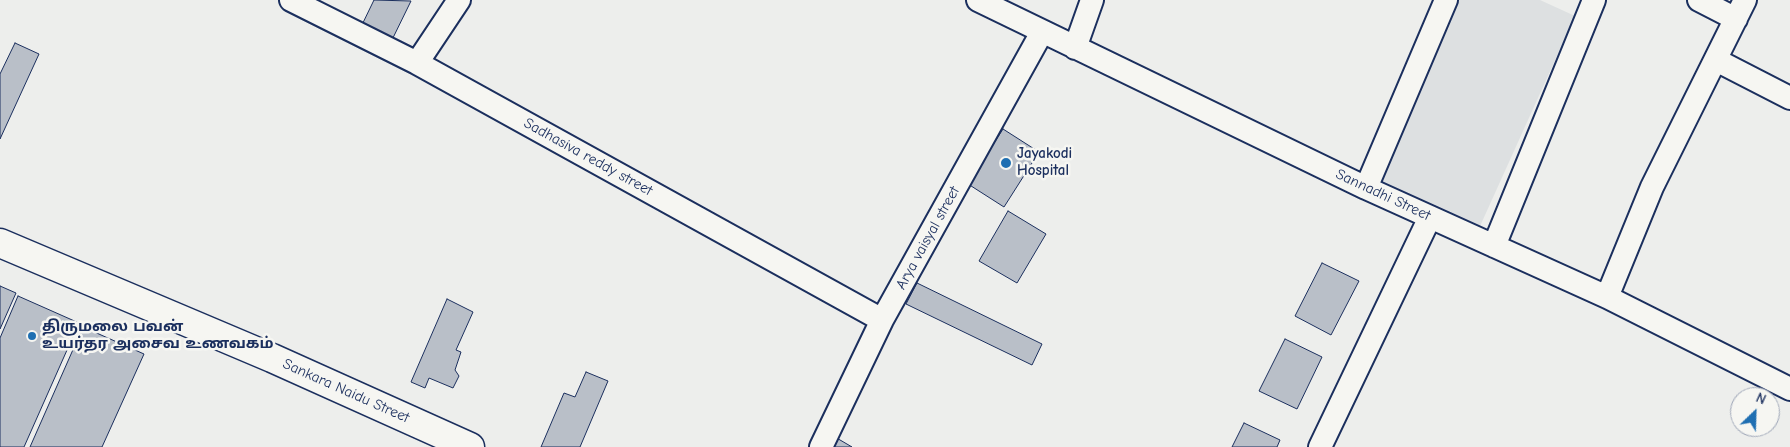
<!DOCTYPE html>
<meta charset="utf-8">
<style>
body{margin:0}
#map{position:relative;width:1790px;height:447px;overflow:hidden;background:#edeeec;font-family:"Comic Neue",sans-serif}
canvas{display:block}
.north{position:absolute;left:1730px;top:387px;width:50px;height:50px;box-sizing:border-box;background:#f6f6f2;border:1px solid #9ea6b7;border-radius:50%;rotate:24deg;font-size:14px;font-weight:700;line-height:20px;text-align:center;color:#1b2f5e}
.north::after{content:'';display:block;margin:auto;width:18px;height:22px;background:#1f6fb2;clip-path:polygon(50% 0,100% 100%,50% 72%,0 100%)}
</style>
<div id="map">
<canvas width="1790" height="447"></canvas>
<div class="north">N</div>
</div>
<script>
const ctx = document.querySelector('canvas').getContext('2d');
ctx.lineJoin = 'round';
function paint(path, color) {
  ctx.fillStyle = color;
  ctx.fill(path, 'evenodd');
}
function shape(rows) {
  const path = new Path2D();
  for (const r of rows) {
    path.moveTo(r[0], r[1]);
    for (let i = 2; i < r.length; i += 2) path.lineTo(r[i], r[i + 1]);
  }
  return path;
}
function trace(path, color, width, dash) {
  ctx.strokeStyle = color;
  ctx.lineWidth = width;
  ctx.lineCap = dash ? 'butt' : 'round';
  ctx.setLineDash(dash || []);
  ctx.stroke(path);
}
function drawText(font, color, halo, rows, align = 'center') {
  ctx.font = font + ' "Comic Neue","Noto Sans Tamil",sans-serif';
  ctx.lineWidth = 5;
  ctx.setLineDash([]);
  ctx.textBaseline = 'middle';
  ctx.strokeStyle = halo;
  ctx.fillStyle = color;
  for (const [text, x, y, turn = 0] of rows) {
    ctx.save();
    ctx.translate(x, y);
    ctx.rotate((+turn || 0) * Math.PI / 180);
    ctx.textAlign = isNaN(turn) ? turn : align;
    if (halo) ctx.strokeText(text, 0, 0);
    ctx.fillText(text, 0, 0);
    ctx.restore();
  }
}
paint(shape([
 [1457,0,1540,0,1575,16,1476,235,1373,188]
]), '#dde0e1');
const building = shape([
 [374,0,411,1,389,46,359,31,374,0],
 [15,43,39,54,0,139,0,74,15,43],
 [1003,129,1039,152,1004,207,968,184,1003,129],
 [1008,211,1046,234,1017,283,979,261,1008,211],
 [1322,263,1359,281,1331,335,1295,316,1322,263],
 [917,283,1042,344,1032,365,906,304,917,283],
 [0,286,16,293,0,329,0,286],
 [18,296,79,323,24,447,0,447,0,338,18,296],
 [447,299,473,312,456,350,461,352,455,370,459,376,453,388,429,378,425,388,411,382,447,299],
 [83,327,144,354,102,447,30,447,83,327],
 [1285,339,1322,357,1297,409,1259,391,1285,339],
 [586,372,608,381,580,447,541,447,564,393,575,397,586,372],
 [1244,423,1280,440,1277,447,1232,447,1244,423],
 [835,437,852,447,829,447,835,437]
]);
paint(building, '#b9bfc8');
trace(building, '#1b2f5e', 1);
const street = shape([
 [291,0,417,63,882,320],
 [978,0,1366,188,1607,297,1790,389],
 [1699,0,1736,19],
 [1075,48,1092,0],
 [1716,60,1790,98],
 [417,63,459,0],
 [1366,188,1446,0],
 [1494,246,1594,0],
 [1607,297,1652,187,1745,0],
 [821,447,882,320,1042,32],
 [1320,447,1430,217]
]);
const primary = shape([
 [0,243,272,358,470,447]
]);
trace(street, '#1b2f5e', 26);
trace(primary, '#1b2f5e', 31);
trace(street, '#f6f6f2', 22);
trace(primary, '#f6f6f2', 28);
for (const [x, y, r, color] of [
 [1006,163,6,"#1f6fb2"],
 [32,336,5,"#1f6fb2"]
]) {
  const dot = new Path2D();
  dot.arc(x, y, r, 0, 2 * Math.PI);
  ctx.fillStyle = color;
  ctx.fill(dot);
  trace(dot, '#f6f6f2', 2);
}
drawText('bold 15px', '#1b2f5e', '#f6f6f2', [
 ["Jayakodi",1017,154],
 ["Hospital",1017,171],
 ["திருமலை பவன்",42,327],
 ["உயர்தர அசைவ உணவகம்",42,344]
], 'left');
drawText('15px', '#1b2f5e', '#f6f6f2', [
 ["Sadhasiva reddy street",588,157,29],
 ["Sannadhi Street",1383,195,25],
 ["Arya vaisyal street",928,238,-61],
 ["Sankara Naidu Street",346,391,24]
]);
</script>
